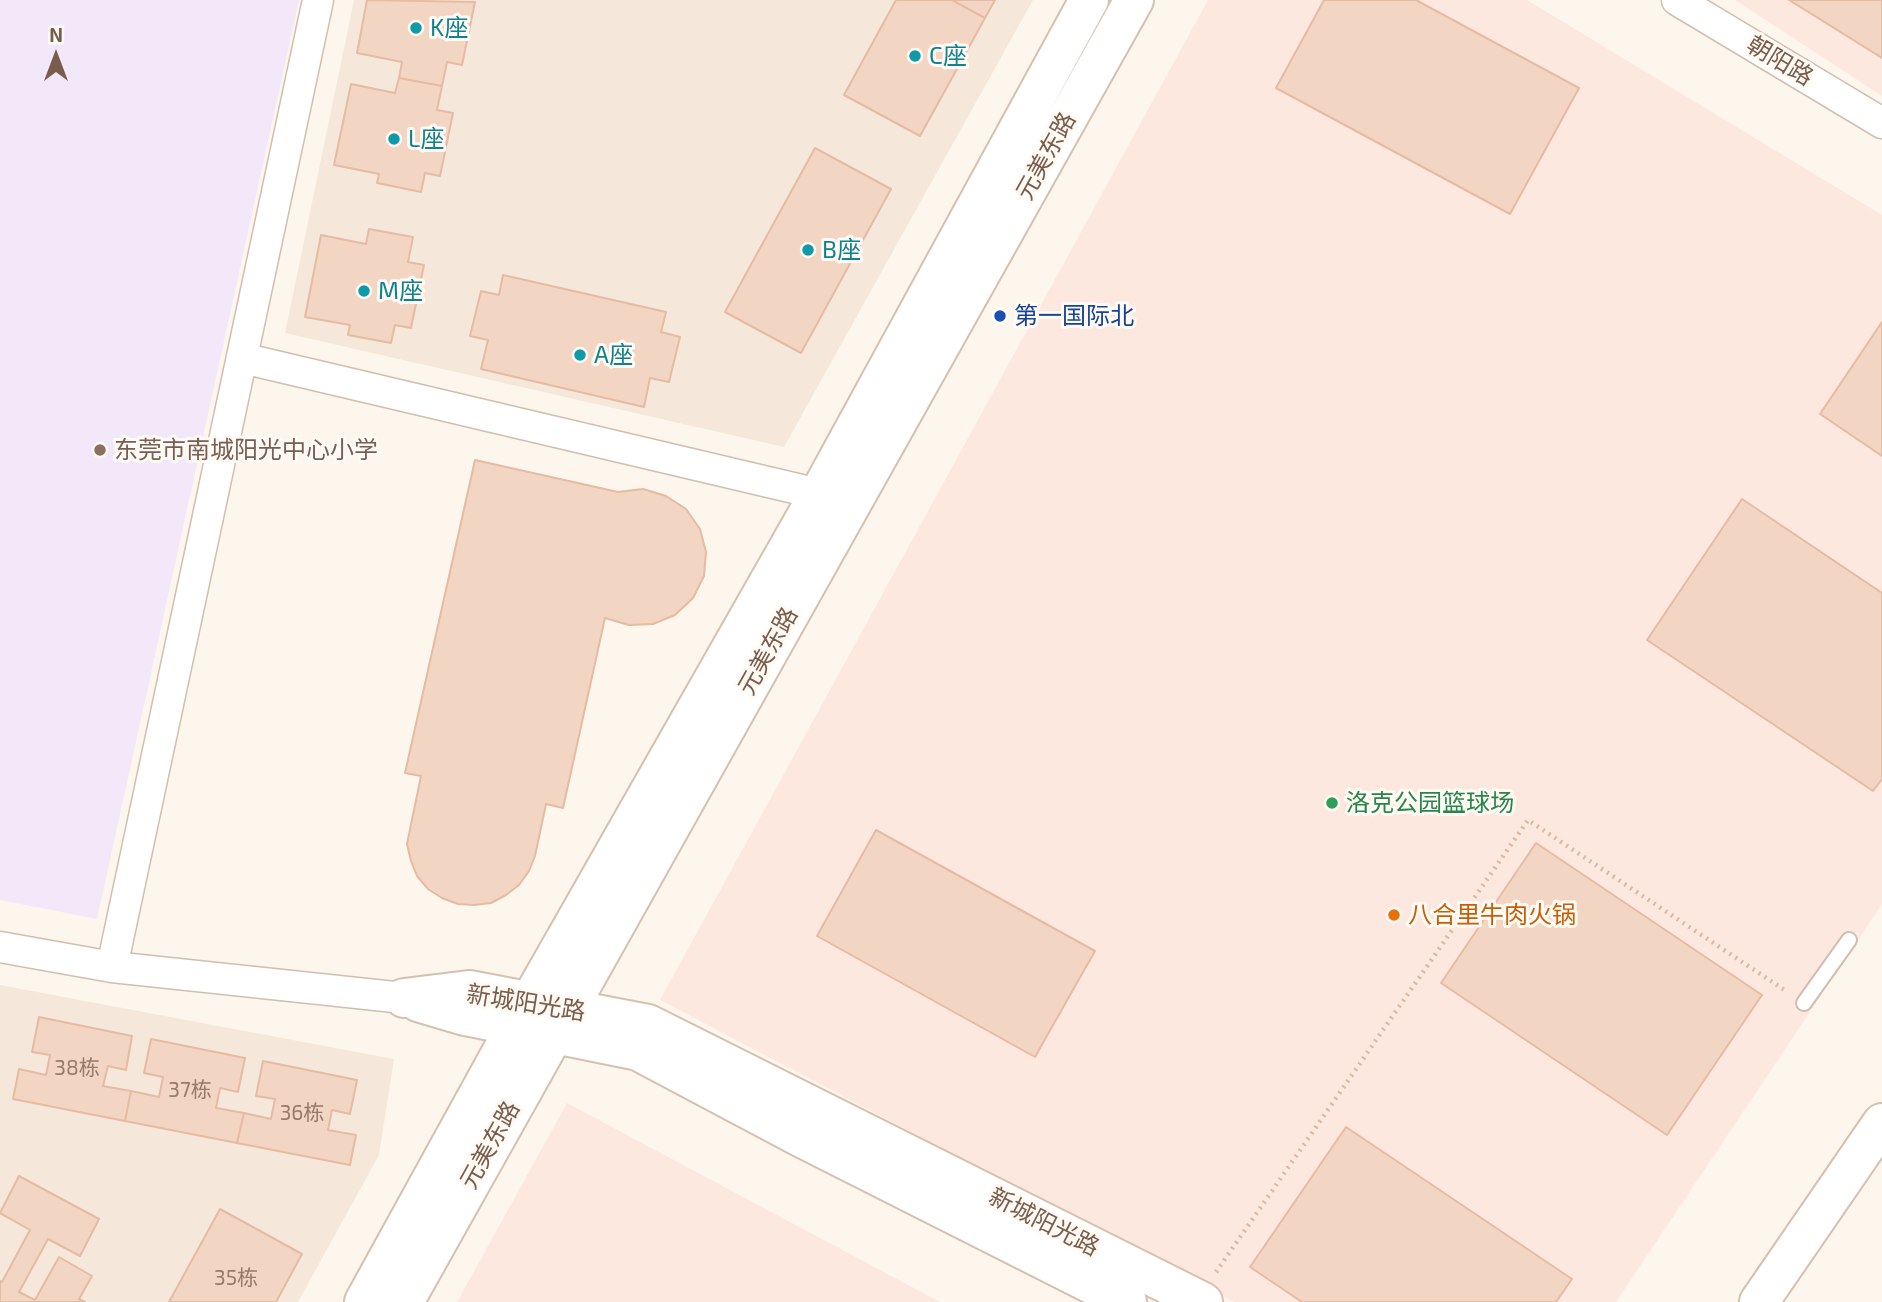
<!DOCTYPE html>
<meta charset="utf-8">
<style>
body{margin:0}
#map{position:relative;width:1882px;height:1302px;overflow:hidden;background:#fdf6ec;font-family:"Exo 2",sans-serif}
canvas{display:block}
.north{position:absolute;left:21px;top:21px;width:70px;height:70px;-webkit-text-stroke:5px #fffaf3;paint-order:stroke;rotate:0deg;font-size:19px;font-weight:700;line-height:28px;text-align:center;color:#7a5c4d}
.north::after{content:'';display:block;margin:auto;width:24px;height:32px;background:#7a5c4d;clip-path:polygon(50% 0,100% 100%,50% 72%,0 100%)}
</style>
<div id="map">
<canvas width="1882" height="1302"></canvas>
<div class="north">N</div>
</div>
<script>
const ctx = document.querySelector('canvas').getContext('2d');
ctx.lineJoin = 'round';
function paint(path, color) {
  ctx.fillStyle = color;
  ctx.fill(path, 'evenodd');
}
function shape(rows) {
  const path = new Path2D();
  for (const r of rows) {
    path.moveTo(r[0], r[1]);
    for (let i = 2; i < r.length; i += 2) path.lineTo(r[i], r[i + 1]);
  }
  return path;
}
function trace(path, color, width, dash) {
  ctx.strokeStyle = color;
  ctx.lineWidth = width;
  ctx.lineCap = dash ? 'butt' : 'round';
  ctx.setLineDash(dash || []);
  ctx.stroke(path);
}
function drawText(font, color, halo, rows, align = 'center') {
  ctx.font = font + ' "Exo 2","Noto Sans SC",sans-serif';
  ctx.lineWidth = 6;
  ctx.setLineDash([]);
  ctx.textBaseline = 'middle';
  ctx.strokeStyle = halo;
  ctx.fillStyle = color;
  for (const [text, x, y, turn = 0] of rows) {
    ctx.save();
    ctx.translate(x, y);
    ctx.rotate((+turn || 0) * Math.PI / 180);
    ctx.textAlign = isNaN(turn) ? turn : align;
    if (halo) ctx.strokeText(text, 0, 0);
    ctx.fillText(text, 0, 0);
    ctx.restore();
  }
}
paint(shape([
 [354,0,1033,0,784,447,285,333],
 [0,985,394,1059,379,1155,298,1302,0,1302]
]), '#f5e8da');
paint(shape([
 [1208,0,1527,0,1882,215,1882,904,1616,1302,1234,1302,660,1000],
 [1735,0,1882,0,1882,96],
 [567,1103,940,1302,457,1302]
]), '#fde8e0');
paint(shape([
 [0,0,299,0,97,919,0,900]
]), '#f3e8fa');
const building = shape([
 [367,0,475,2,462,65,447,62,442,86,399,78,402,62,357,53,367,0],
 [896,0,952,0,985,18,920,136,844,95,896,0],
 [952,0,995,0,985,18,952,0],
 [1324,0,1416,0,1579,88,1510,214,1276,88,1324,0],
 [1789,0,1882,0,1882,58,1789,0],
 [399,78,442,86,437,110,453,113,440,176,425,173,421,192,377,183,379,174,334,165,351,84,395,93,399,78],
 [815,148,891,189,801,353,725,312,815,148],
 [369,229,413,237,408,262,424,265,411,328,395,325,391,343,348,335,350,325,305,317,321,235,366,244,369,229],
 [503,275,666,312,661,332,680,337,669,382,650,378,644,407,481,369,488,340,470,336,481,291,499,295,503,275],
 [1882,322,1882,456,1820,414,1882,322],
 [475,460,618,492,643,489,666,496,686,509,700,529,706,552,704,576,693,598,675,615,653,624,629,625,605,618,563,808,546,804,535,856,529,871,519,885,506,895,491,903,474,905,458,904,442,898,428,889,417,876,411,861,407,844,421,776,405,773,475,460],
 [1742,499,1882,593,1882,779,1873,791,1647,640,1742,499],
 [876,830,1095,951,1035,1057,817,936,876,830],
 [1536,843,1762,995,1667,1135,1441,983,1536,843],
 [39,1017,132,1036,126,1070,108,1066,103,1086,131,1091,125,1121,13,1099,19,1069,46,1075,50,1055,32,1052,39,1017],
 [151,1039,245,1058,238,1092,220,1088,216,1108,244,1113,237,1143,125,1121,131,1091,159,1097,163,1077,144,1073,151,1039],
 [263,1061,357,1080,350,1114,332,1110,328,1130,356,1135,350,1165,237,1143,244,1113,271,1119,275,1099,256,1096,263,1061],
 [1346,1127,1572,1279,1556,1302,1302,1302,1250,1267,1346,1127],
 [19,1176,99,1219,80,1256,48,1239,19,1292,35,1300,59,1257,92,1276,79,1299,85,1302,0,1302,0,1281,2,1282,30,1230,0,1213,19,1176],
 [220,1209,302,1254,276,1302,169,1302,220,1209]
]);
paint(building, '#f3d5c3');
trace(building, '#e6bba3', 2);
const lane = shape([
 [1804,1003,1849,940]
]);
const street = shape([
 [1677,0,1882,123],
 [242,358,819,494],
 [0,947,112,967,404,998],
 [112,967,318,0]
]);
const secondary = shape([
 [404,998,469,990,648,1024,1203,1302],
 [418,1002,465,1016,638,1051,800,1137,1127,1302],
 [364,1302,516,1026,819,494,1089,0],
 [404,1302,1134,0],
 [1759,1302,1882,1123]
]);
trace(lane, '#d1beb0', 18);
trace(street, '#d1beb0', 33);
trace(secondary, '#d6c0b0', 42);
trace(shape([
 [1216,1272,1528,820,1786,991]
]), '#d9b8a5', 4.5, [2, 5]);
trace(lane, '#fff', 14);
trace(street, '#fff', 30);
trace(secondary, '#fff', 38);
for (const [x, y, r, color] of [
 [416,28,7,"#0f9aa8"],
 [915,56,7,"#0f9aa8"],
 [394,139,7,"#0f9aa8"],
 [808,250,7,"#0f9aa8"],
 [364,291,7,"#0f9aa8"],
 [1000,316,7,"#1a4fb4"],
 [580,355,7,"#0f9aa8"],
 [100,450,7,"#8d6e63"],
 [1332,803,7,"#2e9e5b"],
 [1394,915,7,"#e8710a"]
]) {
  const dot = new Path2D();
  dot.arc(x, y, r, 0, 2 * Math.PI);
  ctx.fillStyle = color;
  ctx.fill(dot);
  trace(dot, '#fffaf3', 2.5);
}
drawText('21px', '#987a6a', null, [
 ["38栋",77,1068],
 ["37栋",190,1090],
 ["36栋",302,1113],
 ["35栋",236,1278]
]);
drawText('24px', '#0d838f', '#fffaf3', [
 ["K座",430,28],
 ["C座",929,56],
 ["L座",408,139],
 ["B座",822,250],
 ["M座",378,291],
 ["A座",594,355]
], 'left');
drawText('24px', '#7a5c4d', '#fffaf3', [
 ["朝阳路",1780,61,31],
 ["元美东路",1046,156,-61],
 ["元美东路",768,651,-61],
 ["新城阳光路",526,1003,9],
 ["元美东路",490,1145,-61],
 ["新城阳光路",1044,1222,27]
]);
drawText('24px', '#164399', '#fffaf3', [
 ["第一国际北",1014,316]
], 'left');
drawText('24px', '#785e54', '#fffaf3', [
 ["东莞市南城阳光中心小学",114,450]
], 'left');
drawText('24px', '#27864d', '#fffaf3', [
 ["洛克公园篮球场",1346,803]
], 'left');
drawText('24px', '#c56008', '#fffaf3', [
 ["八合里牛肉火锅",1408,915]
], 'left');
</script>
